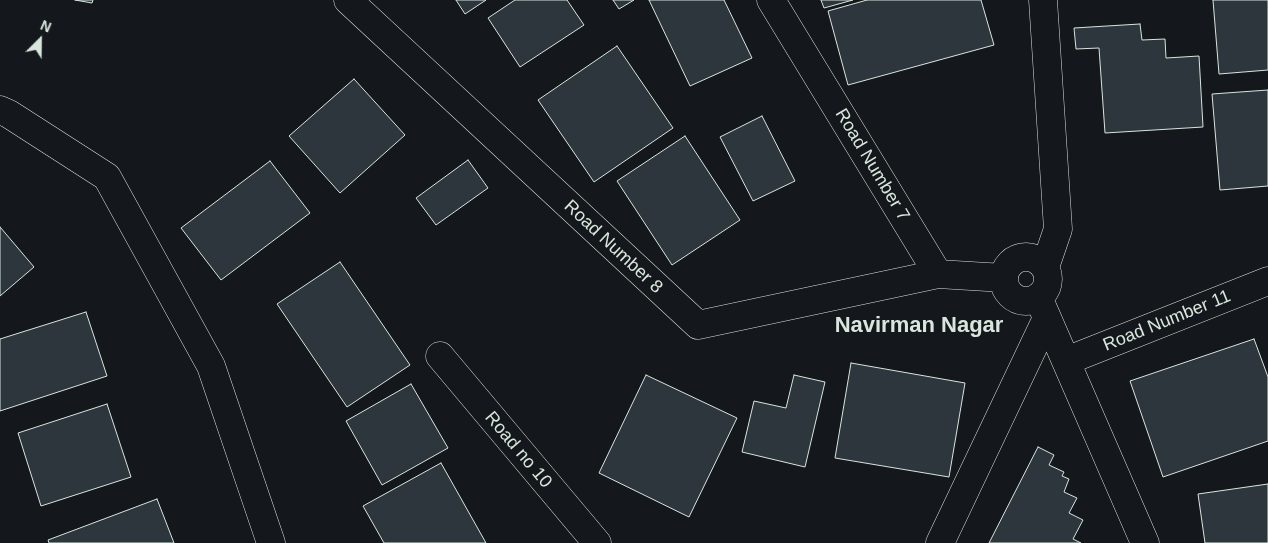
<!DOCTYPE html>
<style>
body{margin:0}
#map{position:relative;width:1268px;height:543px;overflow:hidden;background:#14181c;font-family:Arial,sans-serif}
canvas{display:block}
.north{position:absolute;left:15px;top:15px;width:50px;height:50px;-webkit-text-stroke:4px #14181c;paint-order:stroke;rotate:23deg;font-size:14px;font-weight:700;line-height:20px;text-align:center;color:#d8e6dc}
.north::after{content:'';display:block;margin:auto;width:18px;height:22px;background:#d8e6dc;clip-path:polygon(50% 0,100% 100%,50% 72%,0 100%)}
</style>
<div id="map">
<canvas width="1268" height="543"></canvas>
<div class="north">N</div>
</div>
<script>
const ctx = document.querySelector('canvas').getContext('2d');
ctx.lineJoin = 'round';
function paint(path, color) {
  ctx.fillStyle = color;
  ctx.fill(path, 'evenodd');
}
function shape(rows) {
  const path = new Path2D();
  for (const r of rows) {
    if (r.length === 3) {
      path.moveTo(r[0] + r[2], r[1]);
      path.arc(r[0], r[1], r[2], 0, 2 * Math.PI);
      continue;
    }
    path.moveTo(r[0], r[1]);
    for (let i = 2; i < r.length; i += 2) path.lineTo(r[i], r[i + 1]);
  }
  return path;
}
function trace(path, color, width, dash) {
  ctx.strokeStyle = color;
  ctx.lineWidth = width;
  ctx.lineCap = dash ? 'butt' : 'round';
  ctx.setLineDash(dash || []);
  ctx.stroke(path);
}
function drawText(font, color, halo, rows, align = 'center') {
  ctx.font = font + ' Arial,sans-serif';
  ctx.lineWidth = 4;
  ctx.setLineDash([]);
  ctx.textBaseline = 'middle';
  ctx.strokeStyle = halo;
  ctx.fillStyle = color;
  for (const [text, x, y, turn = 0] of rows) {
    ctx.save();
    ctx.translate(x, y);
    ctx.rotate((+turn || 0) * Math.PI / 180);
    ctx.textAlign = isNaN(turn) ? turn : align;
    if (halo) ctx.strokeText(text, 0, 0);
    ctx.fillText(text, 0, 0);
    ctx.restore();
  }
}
const building = shape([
 [75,0,93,0,92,3,75,0],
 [456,0,486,0,465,14,456,0],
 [515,0,567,0,584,25,520,67,488,18,515,0],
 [613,0,634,0,619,9,613,0],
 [649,0,724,0,752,58,690,86,649,0],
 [821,0,853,0,824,8,821,0],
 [867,0,981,0,994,45,848,85,828,11,867,0],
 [1213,0,1268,0,1268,70,1219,74,1213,0],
 [1140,24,1142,40,1165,39,1166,58,1199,56,1203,127,1105,133,1099,48,1076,49,1074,28,1140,24],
 [617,46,673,128,594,182,538,100,617,46],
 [354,79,405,135,340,193,289,136,354,79],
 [1268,90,1268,186,1220,190,1212,94,1268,90],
 [762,116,795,181,753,201,720,137,762,116],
 [685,136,740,220,672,265,617,181,685,136],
 [468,160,488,188,436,225,416,198,468,160],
 [270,161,310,213,221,280,181,228,270,161],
 [0,227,34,267,0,296,0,227],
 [340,262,410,365,347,407,277,304,340,262],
 [86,312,107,376,0,411,0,339,86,312],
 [1254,339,1268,377,1268,441,1163,477,1130,381,1254,339],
 [851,363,965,383,949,477,835,458,851,363],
 [646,375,737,418,689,517,599,473,646,375],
 [794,375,825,382,805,467,742,452,754,401,786,408,794,375],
 [411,384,448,448,382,485,346,421,411,384],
 [107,404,131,477,41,506,18,433,107,404],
 [1038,447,1054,455,1049,465,1064,472,1062,476,1069,479,1064,492,1077,498,1069,513,1083,520,1073,539,1081,543,989,543,1038,447],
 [441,463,486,543,384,543,363,506,441,463],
 [1268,484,1268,543,1205,543,1198,494,1268,484],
 [157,499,174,543,49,543,48,540,157,499]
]);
paint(building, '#2c363c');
trace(building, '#d8e6dc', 1);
const minor = shape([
 [348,0,698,325,938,274],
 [771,0,938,274,1004,278],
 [1043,0,1058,229,1045,267],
 [0,110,9,114,107,177,211,366,271,543],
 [1026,279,22],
 [1038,297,1145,543],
 [440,356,597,543],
 [1066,361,1268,281],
 [940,543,1047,318]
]);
trace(minor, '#d8e6dc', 29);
trace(minor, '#14181c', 28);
drawText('18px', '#d8e6dc', '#14181c', [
 ["Road Number 7",872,165,59],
 ["Road Number 8",613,247,43],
 ["Road Number 11",1167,321,-22],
 ["Road no 10",518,450,50]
]);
drawText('bold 22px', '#d8e6dc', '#14181c', [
 ["Navirman Nagar",919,326]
]);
</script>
